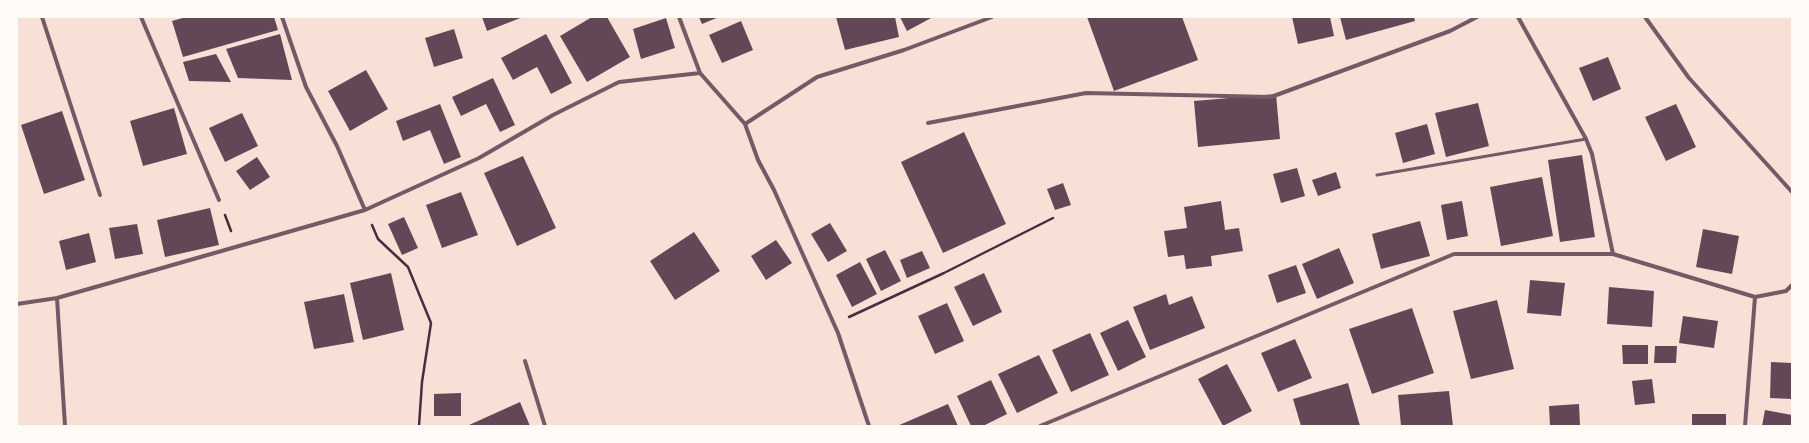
<!DOCTYPE html>
<style>
body{margin:0}
#map{position:relative;width:1809px;height:443px;overflow:hidden;background:#f7e1d7;font-family:"PT Sans",sans-serif}
canvas{display:block}
.frame{position:absolute;inset:0;border:18px solid #fffaf5;pointer-events:none}
</style>
<div id="map">
<canvas width="1809" height="443"></canvas>
<div class="frame"></div>
</div>
<script>
const ctx = document.querySelector('canvas').getContext('2d');
ctx.lineJoin = 'round';
function paint(path, color) {
  ctx.fillStyle = color;
  ctx.fill(path, 'evenodd');
}
function shape(rows) {
  const path = new Path2D();
  for (const r of rows) {
    path.moveTo(r[0], r[1]);
    for (let i = 2; i < r.length; i += 2) path.lineTo(r[i], r[i + 1]);
  }
  return path;
}
function trace(path, color, width, dash) {
  ctx.strokeStyle = color;
  ctx.lineWidth = width;
  ctx.lineCap = dash ? 'butt' : 'round';
  ctx.setLineDash(dash || []);
  ctx.stroke(path);
}
paint(shape([
 [186,17,274,17,278,30,183,57,172,21],
 [482,17,523,17,487,31],
 [592,17,607,17,630,57,587,82,560,36],
 [699,17,719,17,702,24],
 [836,17,895,17,899,37,845,50],
 [900,17,933,17,907,31],
 [1087,17,1182,17,1198,60,1114,91],
 [1292,17,1330,17,1334,36,1298,44],
 [1340,17,1414,17,1415,21,1346,40],
 [666,18,675,48,641,59,633,29],
 [741,21,753,50,722,63,709,35],
 [454,29,463,58,434,67,425,38],
 [280,34,292,80,238,78,226,49],
 [546,34,572,83,551,94,537,67,513,80,501,58],
 [216,54,231,82,189,81,183,62],
 [1608,57,1621,89,1593,101,1579,68],
 [366,70,388,109,350,131,328,91],
 [493,78,515,125,500,132,486,104,461,116,452,97],
 [1276,94,1280,139,1198,147,1194,101],
 [1478,103,1489,146,1446,157,1435,113],
 [440,104,461,157,444,164,430,130,403,141,396,121],
 [1676,104,1696,147,1666,161,1645,117],
 [174,108,187,154,143,166,130,121],
 [62,111,85,180,44,194,21,125],
 [242,113,258,146,225,162,209,128],
 [1427,124,1435,154,1403,163,1395,133],
 [964,132,1006,224,943,253,901,162],
 [1582,155,1595,237,1560,242,1548,160],
 [523,156,556,228,517,246,484,173],
 [257,157,270,177,250,190,236,171],
 [1297,168,1305,196,1281,203,1273,174],
 [1336,172,1341,188,1318,196,1312,180],
 [1542,177,1553,236,1501,246,1490,187],
 [1063,183,1071,205,1055,210,1047,189],
 [461,192,478,235,442,248,426,205],
 [1221,201,1225,230,1239,228,1243,251,1211,256,1212,266,1186,269,1184,255,1168,257,1164,231,1187,228,1184,207],
 [1462,201,1468,236,1447,240,1441,205],
 [210,208,219,245,165,257,157,220],
 [404,217,418,248,402,255,388,224],
 [1420,221,1430,256,1381,269,1372,234],
 [830,223,847,251,828,262,811,234],
 [137,224,143,254,115,259,109,228],
 [1703,229,1739,236,1732,274,1696,267],
 [694,232,720,271,675,300,650,261],
 [89,233,96,262,66,270,59,241],
 [776,240,792,263,766,280,751,256],
 [1339,248,1354,283,1317,299,1302,264],
 [885,250,901,281,881,291,866,259],
 [922,251,930,268,907,278,900,260],
 [860,262,877,294,852,307,836,275],
 [1296,265,1306,293,1277,303,1268,275],
 [391,273,404,330,363,340,350,283],
 [984,273,1002,312,973,326,954,287],
 [1530,280,1565,283,1561,316,1527,313],
 [1609,287,1654,291,1652,327,1607,324],
 [344,294,354,342,314,349,304,302],
 [1166,294,1169,305,1192,296,1205,328,1150,350,1133,307],
 [1497,300,1514,369,1471,379,1453,311],
 [947,303,964,341,935,354,918,316],
 [1412,308,1434,373,1372,394,1349,329],
 [1683,316,1718,321,1714,348,1679,343],
 [1128,320,1146,357,1118,371,1100,333],
 [1090,333,1109,375,1071,392,1052,350],
 [1295,339,1312,378,1278,392,1261,353],
 [1622,345,1648,345,1648,364,1623,364],
 [1655,346,1677,346,1676,363,1654,363],
 [1039,355,1058,393,1017,413,998,374],
 [1771,362,1792,363,1792,399,1770,398],
 [1227,364,1252,411,1223,426,1198,379],
 [1652,379,1655,403,1635,405,1632,381],
 [991,380,1007,414,983,426,971,426,957,396],
 [1348,383,1360,426,1301,426,1293,399],
 [1449,391,1453,426,1401,426,1398,395],
 [461,393,461,416,434,416,434,394],
 [520,402,530,426,469,426,469,425],
 [948,404,958,426,897,426],
 [1579,404,1580,426,1550,426,1549,406],
 [1765,410,1792,415,1792,426,1762,426],
 [1692,414,1726,414,1726,426,1692,426]
]), '#644757');
trace(shape([
 [225,215,231,231],
 [372,225,378,239,408,267,431,323,422,382,419,426],
 [849,317,944,273,1053,218]
]), '#4a2c40', 2.5);
trace(shape([
 [1377,175,1586,139]
]), '#755966', 3);
trace(shape([
 [42,17,100,195],
 [141,17,219,200],
 [282,17,306,87,337,146,365,210],
 [679,17,700,73,745,124,758,160,774,190,838,333,869,426],
 [1518,17,1586,139,1592,154,1613,254],
 [1645,17,1689,78,1792,192],
 [928,123,1086,93,1271,97,1450,31,1477,17],
 [745,124,817,77,904,50,992,17],
 [57,298,65,426],
 [17,304,57,298,365,210,479,158,553,115,619,82,700,73],
 [525,361,545,426],
 [1040,426,1454,254,1613,254,1755,297],
 [1745,426,1755,297,1786,291,1792,285]
]), '#755966', 4);
</script>
